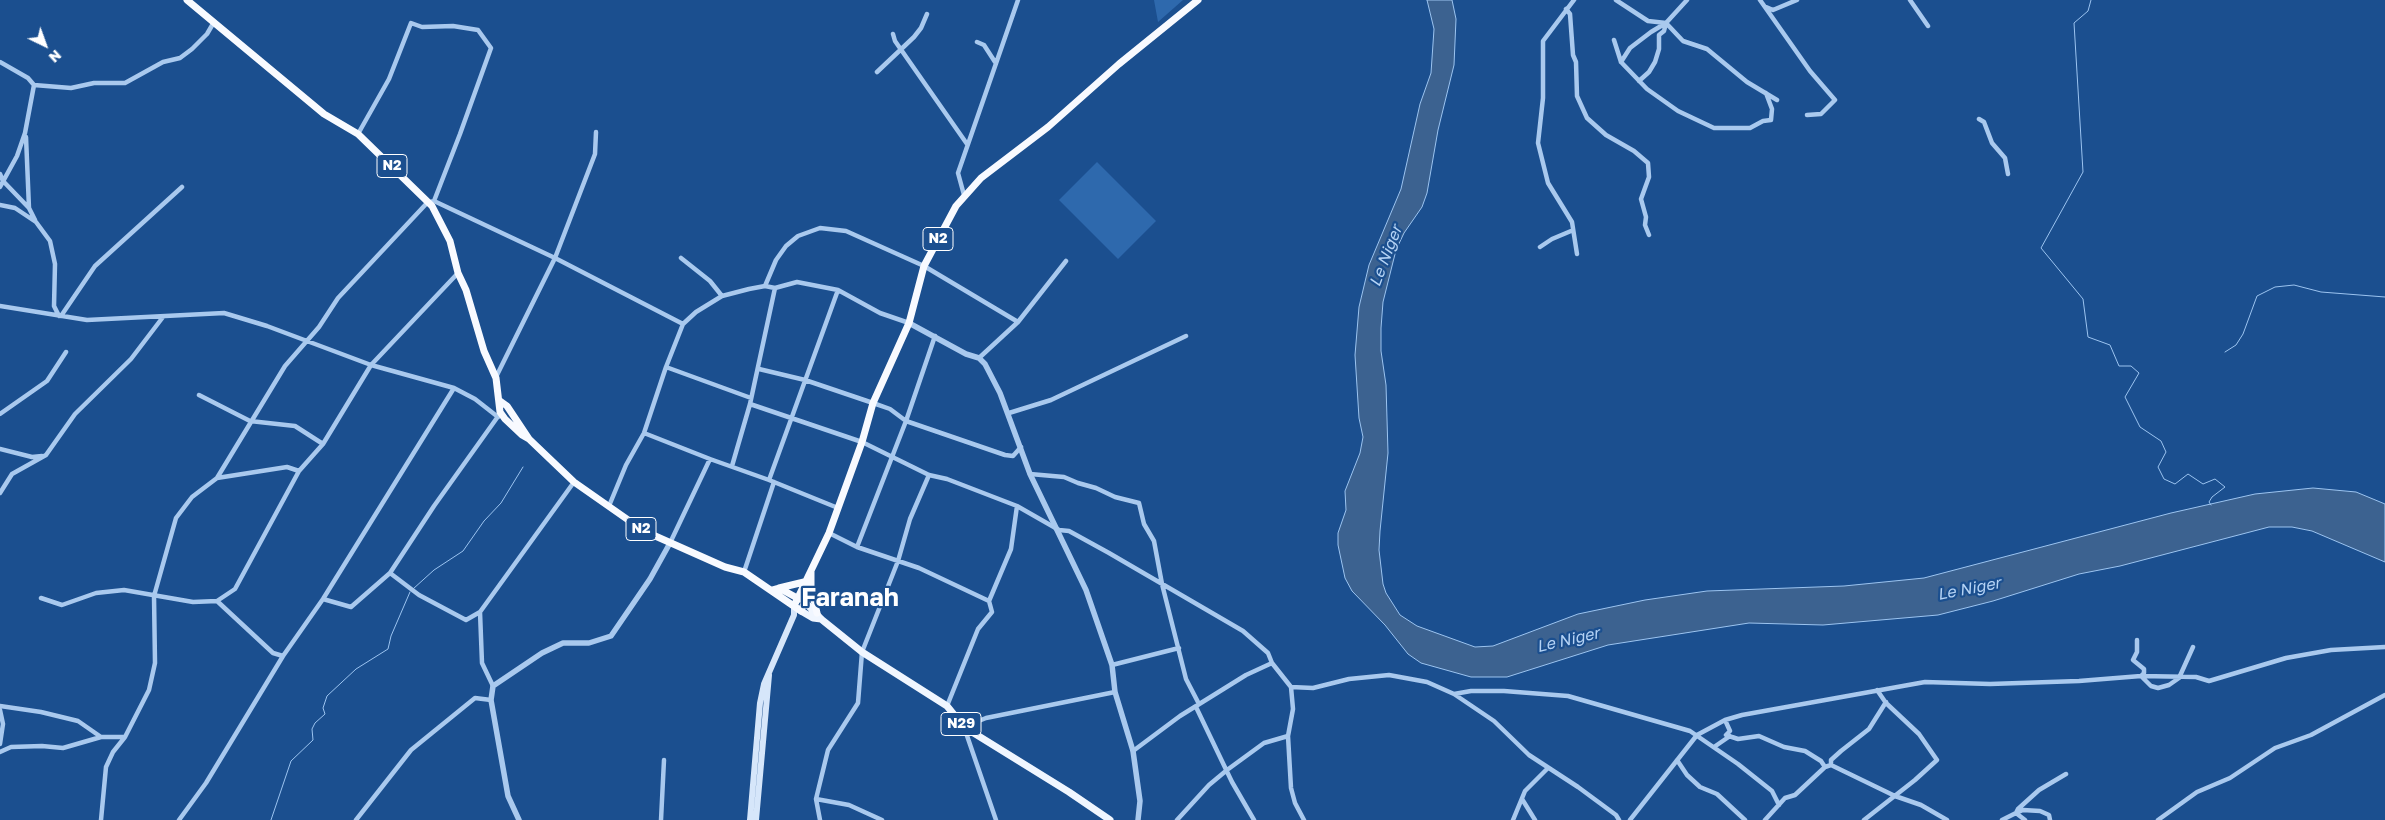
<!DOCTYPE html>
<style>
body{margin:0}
#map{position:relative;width:2385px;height:820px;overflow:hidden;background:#1b4f8f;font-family:"Golos Text",sans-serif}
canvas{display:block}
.north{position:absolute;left:20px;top:20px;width:50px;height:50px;-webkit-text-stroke:4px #1b4f8f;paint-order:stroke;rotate:138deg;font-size:14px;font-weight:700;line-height:20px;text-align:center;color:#fff}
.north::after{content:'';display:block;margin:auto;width:18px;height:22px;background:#fff;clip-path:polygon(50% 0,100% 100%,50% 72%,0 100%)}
</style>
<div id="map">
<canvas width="2385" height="820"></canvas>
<div class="north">N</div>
</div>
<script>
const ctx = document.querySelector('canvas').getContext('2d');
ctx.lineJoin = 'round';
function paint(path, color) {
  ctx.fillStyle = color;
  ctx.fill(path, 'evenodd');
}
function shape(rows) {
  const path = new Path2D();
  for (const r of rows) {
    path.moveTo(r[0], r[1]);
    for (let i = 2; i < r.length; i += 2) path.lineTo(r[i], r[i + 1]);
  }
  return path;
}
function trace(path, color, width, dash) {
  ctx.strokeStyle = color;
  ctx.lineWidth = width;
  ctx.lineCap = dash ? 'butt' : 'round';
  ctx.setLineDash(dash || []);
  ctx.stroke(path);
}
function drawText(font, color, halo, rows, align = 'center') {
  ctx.font = font + ' "Golos Text",sans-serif';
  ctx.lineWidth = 4.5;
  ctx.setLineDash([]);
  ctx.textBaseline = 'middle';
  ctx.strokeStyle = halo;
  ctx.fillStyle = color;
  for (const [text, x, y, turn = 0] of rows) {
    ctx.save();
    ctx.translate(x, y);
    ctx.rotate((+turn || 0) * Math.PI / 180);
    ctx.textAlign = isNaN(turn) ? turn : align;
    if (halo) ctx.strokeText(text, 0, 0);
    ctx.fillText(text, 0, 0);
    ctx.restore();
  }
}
paint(shape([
 [1154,0,1183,0,1158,22],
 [1097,162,1156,221,1118,259,1059,200]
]), '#2e69ad');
const water = shape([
 [1427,0,1452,0,1456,19,1454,65,1438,130,1427,193,1422,207,1404,233,1396,250,1383,302,1381,328,1381,351,1386,385,1388,453,1380,531,1379,550,1383,584,1386,593,1400,615,1417,626,1475,647,1493,646,1578,614,1645,600,1707,591,1844,586,1924,578,2171,513,2255,494,2313,488,2356,492,2385,504,2385,562,2312,531,2292,527,2269,527,2120,566,2079,574,1993,601,1938,615,1823,625,1749,623,1608,645,1507,677,1471,677,1421,663,1408,654,1385,625,1352,591,1345,578,1338,545,1338,533,1346,510,1345,491,1360,453,1363,437,1359,418,1355,355,1359,307,1369,265,1401,189,1420,104,1431,73,1434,29,1427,0]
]);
paint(water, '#3c6290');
trace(water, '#9cc4f0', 1);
trace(shape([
 [2091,0,2088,11,2074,23,2083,172,2041,248,2083,299,2088,337,2110,345,2119,366,2131,366,2139,373,2125,397,2140,427,2161,441,2166,452,2158,467,2164,479,2175,484,2188,474,2203,484,2215,479,2225,487,2212,497,2209,502,2211,505],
 [2225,352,2236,345,2243,334,2257,296,2275,287,2294,285,2321,292,2385,297],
 [413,589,434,570,463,551,484,521,501,503,523,467],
 [271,820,291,761,313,740,312,729,315,723,325,714,323,708,327,696,356,669,388,649,391,636,410,592]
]), '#9cc4f0', 1);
trace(shape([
 [1574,0,1543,41,1543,98,1538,143,1548,183,1572,222,1577,254],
 [1616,0,1648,21,1666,23,1683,41,1707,49,1747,82,1777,100],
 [1760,0,1810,71,1835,100,1821,114,1807,115],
 [1910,0,1928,26],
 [1766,7,1773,10,1797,0],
 [1566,9,1570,14,1573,55,1576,62,1577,96,1587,118,1606,135,1634,151,1648,163,1649,177,1641,199,1646,217,1645,225,1649,235],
 [893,34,895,41,967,144],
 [1614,40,1621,62,1647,89,1678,111,1714,128,1750,128,1763,121,1771,120,1772,109,1766,93],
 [977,42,984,45,995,62],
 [0,62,28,78,34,85,25,133,17,156,0,187],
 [1621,62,1630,48,1651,32,1666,23,1687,0],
 [877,72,914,37,921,28,927,14],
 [1639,81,1649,72,1655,62,1659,49,1659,35,1664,31,1666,23],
 [34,85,71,88,94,83,125,83,163,62,180,58,192,49,207,34,214,22],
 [1979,119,1984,122,1992,143,2005,158,2008,174],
 [26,137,29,208],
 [0,174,3,181,29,208,35,220],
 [964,195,958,173,1018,0],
 [434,201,555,258,683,324,696,312,722,296,749,289,765,286,775,288,797,282,838,290,880,313,909,323],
 [0,205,15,208,36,222,50,241,55,264,54,306,59,316],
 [1540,247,1552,239,1571,231],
 [681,258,710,281,722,296],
 [765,286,776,260,786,246,798,236,820,228,846,231,924,266,1018,322],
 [0,306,87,320,224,313,267,326,371,365,454,388,475,399,498,417],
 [61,316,95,266,182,187],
 [979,358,1018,322,1066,261],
 [666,367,751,398],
 [759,369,805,380,873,403,890,409,906,421,1005,455,1013,456,1021,447],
 [496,377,555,258,595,154,596,132],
 [199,395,250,421,295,426,323,444],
 [750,404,862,442,929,475,947,479,1017,506,1059,530,1069,531,1109,553,1243,631,1268,653,1272,663,1291,687,1293,709,1288,736,1291,788,1295,803,1304,820],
 [1009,413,1051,400,1186,336],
 [0,414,47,381,66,352],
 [644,433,710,459,769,480,838,508],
 [0,449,32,457,42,456],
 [732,466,750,404,775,288],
 [1030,474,1064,477,1078,483,1096,488,1115,497,1139,503,1144,524,1154,541,1162,584,1186,679,1199,704],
 [217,478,287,467,299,471],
 [769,480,838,290],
 [0,493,12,474,46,455,75,414,131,359,163,317],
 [609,506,626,465,644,433,666,367,683,324],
 [829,533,857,547,919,568,989,601,992,612,978,629,947,706],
 [670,543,710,459],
 [857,547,906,421,935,336],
 [744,572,774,482],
 [390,573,419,595,466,620,480,612,574,482],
 [41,598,62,605,96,593,124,590,193,602,217,601,273,653,283,656],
 [323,599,351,607,390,573,434,506,499,415],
 [217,601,235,589,299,471,323,444,371,365,458,273],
 [989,601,1011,549,1017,506],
 [480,612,482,663,493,686],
 [2137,640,2137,652,2133,660,2144,669,2144,673,2141,676,2151,686,2158,688,2169,685,2179,678,2193,647],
 [1112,665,1179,648],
 [1291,687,1313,688,1349,679,1389,675,1427,682,1454,694,1471,691,1504,691,1568,696,1690,731,1738,764,1772,791,1779,805],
 [1454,694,1494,721,1529,755,1578,787,1616,815,1619,820],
 [0,706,41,712,78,721,101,737],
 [1196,707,1232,782,1254,820],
 [0,710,3,724,0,744],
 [1725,720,1730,731,1726,735,1738,739,1759,736,1784,747,1805,751,1821,761,1825,767],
 [1714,747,1730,736],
 [1133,751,1180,716,1246,675,1272,663],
 [0,752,11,747,42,746,63,748,101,737,125,737],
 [1677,760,1687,775,1700,787,1717,794,1745,820],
 [1831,765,1895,796,1921,805,1947,820],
 [816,799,849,805,882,820],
 [1522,799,1535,820],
 [101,820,106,767,113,752,125,737,149,690,155,663,154,596,176,518,192,497,217,478,285,366,319,327,338,298,427,203,434,201,460,134,491,48,478,30,453,26,422,27,411,23,389,79,358,134],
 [179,820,206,783,283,656,323,599,454,388],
 [356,820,411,750,475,698,491,700],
 [661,820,664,760],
 [820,820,816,799,828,750,858,703,862,652,898,561,910,519,929,475],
 [996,820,964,727,986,718,1115,692],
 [1177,820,1209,785,1227,770,1264,743,1288,736],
 [1513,820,1525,791,1547,769],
 [1630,820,1697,735,1725,720,1742,715,1925,682,1990,684,2079,681,2141,676,2196,677,2209,681,2286,658,2331,650,2385,647],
 [1765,820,1785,798,1795,795,1825,767,1831,765,1831,760,1841,751,1869,729,1886,702],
 [1864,820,1915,780,1937,760,1919,734,1886,703,1877,690],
 [2002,820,2016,813,2025,820],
 [2050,820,2049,815,2040,811,2023,810,2016,813,2018,809,2039,790,2066,774],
 [2158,820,2197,792,2230,778,2275,748,2311,735,2385,695]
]), '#a9c9ee', 4.5);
trace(shape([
 [909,323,966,354,979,358,985,364,1000,393,1030,474,1086,590,1112,665,1115,692,1133,751,1140,801,1138,820],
 [519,820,508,796,491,700,493,686,542,653,563,643,589,643,611,636,650,579,670,543]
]), '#a9c9ee', 5.5);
trace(shape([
 [750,820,760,703,764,684,794,615,794,606],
 [756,820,769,675]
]), '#d6e6fa', 6);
trace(shape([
 [805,602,821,619,862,652,947,706,964,727,1069,792,1110,820],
 [801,611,813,618,821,619]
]), '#f0f6ff', 7);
trace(shape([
 [187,0,324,114,358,134,432,206,450,241,458,273,466,290,484,351,496,378,500,412,505,419,522,435,529,439,574,482,644,531,725,567,744,572,801,611,811,586,811,572],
 [500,401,507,406,529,439],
 [811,587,817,613],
 [779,588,804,582],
 [772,590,779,588,799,599],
 [794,606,829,533,862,442,873,403,909,323,924,266,956,206,981,178,1048,127,1119,64,1198,0]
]), '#f8faff', 7);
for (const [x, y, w] of [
 [392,166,30],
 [938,239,30],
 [641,529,30],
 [961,724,40]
]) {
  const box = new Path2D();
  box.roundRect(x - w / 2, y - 11.5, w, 23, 4);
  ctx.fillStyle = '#1b4f8f';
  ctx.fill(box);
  trace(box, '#fff', 1);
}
drawText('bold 14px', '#fff', null, [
 ["N2",392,166],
 ["N2",938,239],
 ["N2",641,529],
 ["N29",961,724]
]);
drawText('italic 16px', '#b5d3f5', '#1b4f8f', [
 ["Le Niger",1386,256,-69],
 ["Le Niger",1969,589,-11],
 ["Le Niger",1568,640,-13]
]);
drawText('bold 25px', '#fff', '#1b4f8f', [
 ["Faranah",850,598]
]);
</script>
